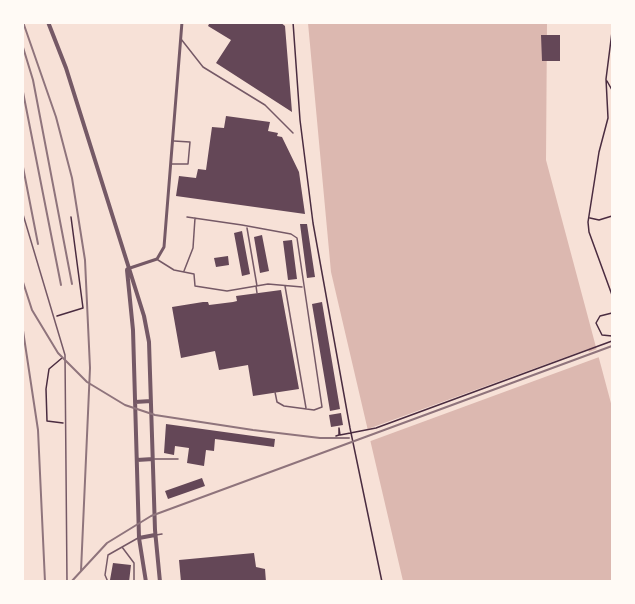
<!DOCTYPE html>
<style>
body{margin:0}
#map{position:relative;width:635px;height:604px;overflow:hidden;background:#f7e1d7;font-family:"Varela Round",sans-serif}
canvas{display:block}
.frame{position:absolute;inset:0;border:24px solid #fffaf5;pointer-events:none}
</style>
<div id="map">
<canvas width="635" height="604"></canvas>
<div class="frame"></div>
</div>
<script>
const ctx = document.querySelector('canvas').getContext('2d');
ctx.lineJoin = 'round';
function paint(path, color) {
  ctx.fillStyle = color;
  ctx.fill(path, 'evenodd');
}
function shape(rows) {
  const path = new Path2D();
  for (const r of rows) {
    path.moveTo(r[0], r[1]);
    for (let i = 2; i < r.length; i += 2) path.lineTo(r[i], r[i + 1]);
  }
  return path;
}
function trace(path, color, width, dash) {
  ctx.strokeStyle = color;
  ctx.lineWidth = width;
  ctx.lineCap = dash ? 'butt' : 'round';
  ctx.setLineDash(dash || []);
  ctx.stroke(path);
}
paint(shape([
 [308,23,547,23,546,160,612,407,612,581,403,581,331,272]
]), '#dcb8b0');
paint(shape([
 [600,348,602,356,368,442,365,430,588,349,589,352]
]), '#f7e1d7');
paint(shape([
 [210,22,280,22,285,26,292,112,216,63,231,40,208,26],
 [541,35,560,35,560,61,542,61],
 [226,116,270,122,268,131,278,133,277,136,282,137,299,172,305,214,176,196,179,176,196,178,198,169,206,170,212,127,224,128],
 [300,224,307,224,315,277,307,278],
 [242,231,250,274,242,276,234,233],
 [262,235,269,271,260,273,254,237],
 [292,240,297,279,288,280,283,241],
 [228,256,229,265,216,267,214,258],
 [281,290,299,389,253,396,248,365,219,370,215,351,181,358,172,307,203,302,208,302,209,305,233,302,237,301,236,296],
 [322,302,340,409,330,411,312,304],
 [341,413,343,425,331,427,329,415],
 [166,424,275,439,274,447,215,439,214,451,206,450,204,466,187,463,189,448,175,446,174,455,164,453],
 [202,478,205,486,168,499,165,491],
 [254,553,256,567,265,569,266,582,181,582,179,560],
 [113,563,131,565,129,582,110,580]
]), '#644757');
trace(shape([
 [293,22,300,120,313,223,350,428,382,582],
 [612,32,606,79,608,118,599,152,588,222,589,232,612,295],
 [607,81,612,90],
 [590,218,599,220,612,216],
 [612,313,600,316,596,323,602,335,612,336],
 [57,316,83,308,71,217],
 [62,358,49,369,46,389,47,421,63,423],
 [336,436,339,435,339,428,340,435,376,428,612,341]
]), '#4a2c40', 1.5);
trace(shape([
 [181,39,203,67,265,105,293,133],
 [172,164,188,164,190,142,174,141],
 [22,211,65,355,67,582],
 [187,217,242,225,291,234,297,238,322,407,314,410,284,406,277,402,275,392],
 [247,228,257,286],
 [158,260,174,270,194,274,195,286,227,291,268,284,302,287],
 [184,271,193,248,195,218],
 [256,286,257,293],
 [285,286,306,408],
 [155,459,178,459],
 [156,535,162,534],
 [122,547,134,563,134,582],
 [108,582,105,575,108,555,138,538]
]), '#755966', 1.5);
trace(shape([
 [127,269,157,259,164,247,182,22]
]), '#755966', 3);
trace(shape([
 [48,22,66,68,144,316,149,342,155,530,160,582],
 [127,270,133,330,139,538,146,582],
 [135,402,151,401],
 [137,460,153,459],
 [139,538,155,535]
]), '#755966', 4);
trace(shape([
 [23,22,56,117,72,178,85,260,90,368,81,571],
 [22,44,33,80,72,284],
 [22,87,61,285],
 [22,162,38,244],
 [22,279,32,310,58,353,87,382,125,405,155,415,253,430,320,438,349,438],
 [22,324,38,430,45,582],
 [71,582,107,543,151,516,612,346]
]), '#8f747c', 2);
</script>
